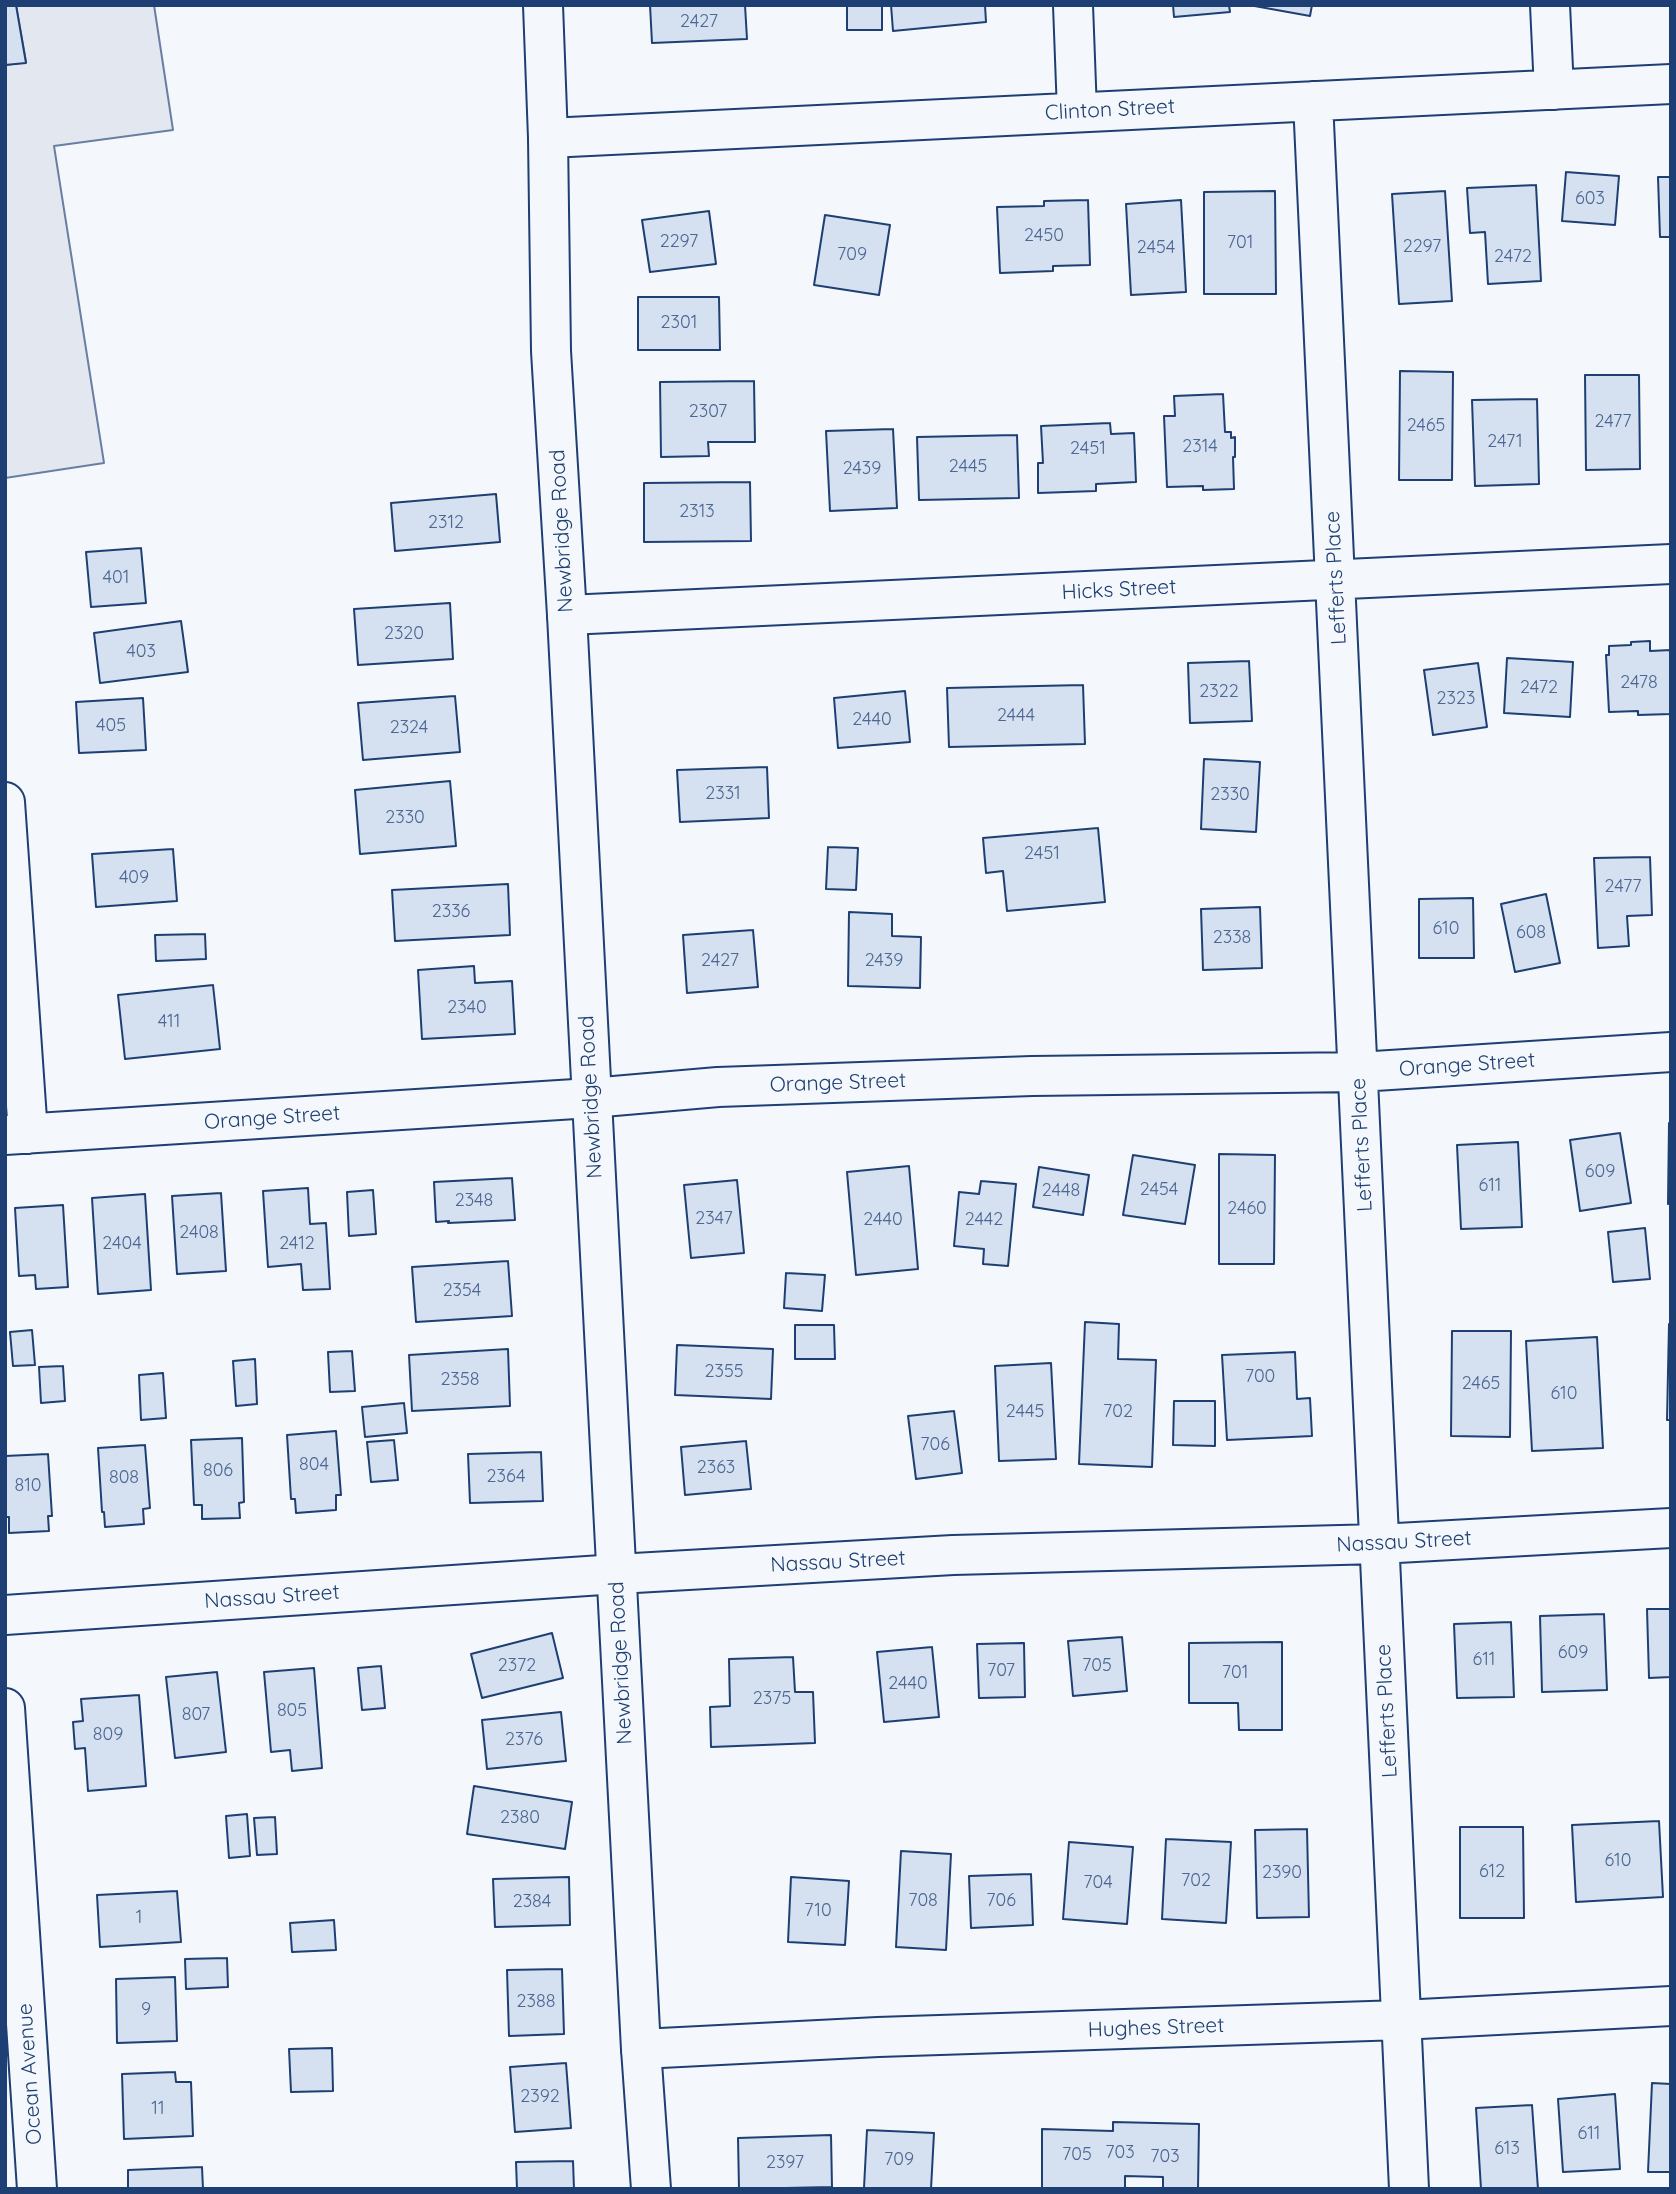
<!DOCTYPE html>
<style>
body{margin:0}
#map{position:relative;width:1676px;height:2194px;overflow:hidden;background:#f4f7fb;font-family:Quicksand,sans-serif}
canvas{display:block}
.frame{position:absolute;inset:0;border:7px solid #1d3f73;pointer-events:none}
</style>
<div id="map">
<canvas width="1676" height="2194"></canvas>
<div class="frame"></div>
</div>
<script>
const ctx = document.querySelector('canvas').getContext('2d');
ctx.lineJoin = 'round';
function paint(path, color) {
  ctx.fillStyle = color;
  ctx.fill(path, 'evenodd');
}
function shape(rows) {
  const path = new Path2D();
  for (const r of rows) {
    path.moveTo(r[0], r[1]);
    for (let i = 2; i < r.length; i += 2) path.lineTo(r[i], r[i + 1]);
  }
  return path;
}
function trace(path, color, width, dash) {
  ctx.strokeStyle = color;
  ctx.lineWidth = width;
  ctx.lineCap = dash ? 'butt' : 'round';
  ctx.setLineDash(dash || []);
  ctx.stroke(path);
}
function drawText(font, color, halo, rows, align = 'center') {
  ctx.font = font + ' Quicksand,sans-serif';
  ctx.lineWidth = 5;
  ctx.setLineDash([]);
  ctx.textBaseline = 'middle';
  ctx.strokeStyle = halo;
  ctx.fillStyle = color;
  for (const [text, x, y, turn = 0] of rows) {
    ctx.save();
    ctx.translate(x, y);
    ctx.rotate((+turn || 0) * Math.PI / 180);
    ctx.textAlign = isNaN(turn) ? turn : align;
    if (halo) ctx.strokeText(text, 0, 0);
    ctx.fillText(text, 0, 0);
    ctx.restore();
  }
}
const parking = shape([
 [16,5,154,5,173,130,54,146,104,463,5,478,5,65,26,62,16,5]
]);
paint(parking, '#e3e8f0');
trace(parking, '#687fa3', 2);
const building = shape([
 [5,5,16,5,26,63,5,65,5,5],
 [650,5,745,5,747,39,652,43,650,5],
 [847,5,882,5,882,30,847,30,847,5],
 [891,5,985,5,986,22,893,31,891,5],
 [1173,5,1229,5,1230,12,1174,17,1173,5],
 [1249,5,1312,5,1310,16,1249,5],
 [1566,172,1619,176,1615,225,1562,221,1566,172],
 [1658,177,1671,177,1671,237,1660,237,1658,177],
 [1536,185,1541,281,1488,284,1485,232,1470,233,1467,188,1536,185],
 [1275,191,1276,294,1204,294,1204,192,1275,191],
 [1445,191,1452,301,1399,304,1392,194,1445,191],
 [1088,200,1090,265,1053,266,1053,271,1000,273,997,207,1044,206,1044,201,1088,200],
 [1181,200,1186,292,1131,295,1126,204,1181,200],
 [709,211,716,264,650,272,642,220,709,211],
 [825,215,890,225,879,295,814,285,825,215],
 [638,297,719,297,720,350,638,350,638,297],
 [1400,371,1453,372,1452,480,1399,480,1400,371],
 [1585,375,1639,375,1640,469,1586,470,1585,375],
 [754,381,755,442,708,442,709,456,661,457,660,382,754,381],
 [1223,394,1225,432,1231,432,1231,438,1235,437,1235,457,1233,457,1234,489,1203,490,1203,486,1167,487,1164,416,1175,416,1174,396,1223,394],
 [1537,399,1539,484,1475,486,1472,400,1537,399],
 [1110,423,1111,434,1134,433,1136,482,1096,484,1096,491,1038,493,1038,463,1043,463,1041,426,1110,423],
 [893,429,897,508,830,511,826,431,893,429],
 [1017,435,1019,498,919,500,917,437,1017,435],
 [750,482,751,541,644,542,644,483,750,482],
 [496,494,500,542,395,551,391,503,496,494],
 [141,548,146,603,91,607,86,552,141,548],
 [450,603,453,659,358,665,354,609,450,603],
 [181,621,188,672,100,683,94,633,181,621],
 [1650,641,1650,651,1671,650,1671,714,1638,715,1638,711,1609,712,1606,655,1609,655,1609,646,1631,645,1631,642,1650,641],
 [1507,658,1573,662,1570,717,1504,713,1507,658],
 [1249,661,1252,721,1190,723,1188,663,1249,661],
 [1478,663,1487,727,1433,735,1424,670,1478,663],
 [1083,685,1085,744,949,747,947,688,1083,685],
 [905,691,910,742,838,748,834,698,905,691],
 [455,696,460,752,363,760,358,703,455,696],
 [143,698,146,750,79,753,76,702,143,698],
 [1204,759,1260,762,1256,832,1201,829,1204,759],
 [767,767,769,818,680,822,677,770,767,767],
 [450,781,456,846,360,854,355,790,450,781],
 [1098,828,1105,902,1007,911,1003,871,986,873,983,838,1098,828],
 [828,847,858,848,856,890,826,889,828,847],
 [173,849,177,901,96,907,92,854,173,849],
 [1650,857,1652,915,1627,916,1629,946,1598,948,1594,858,1650,857],
 [508,884,510,935,395,941,392,890,508,884],
 [1546,894,1560,963,1515,972,1501,904,1546,894],
 [1473,898,1474,958,1419,958,1419,899,1473,898],
 [1260,907,1262,968,1203,970,1201,909,1260,907],
 [849,912,892,914,892,936,921,937,920,988,848,986,849,912],
 [753,930,758,987,687,993,683,935,753,930],
 [205,934,206,959,156,961,155,935,205,934],
 [474,966,475,983,512,981,515,1034,422,1039,418,970,474,966],
 [213,985,220,1049,125,1059,118,995,213,985],
 [1669,1123,1671,1123,1671,1204,1668,1204,1669,1123],
 [1620,1133,1631,1203,1580,1211,1570,1140,1620,1133],
 [1518,1142,1522,1227,1461,1229,1457,1145,1518,1142],
 [1219,1154,1275,1155,1274,1264,1219,1264,1219,1154],
 [1133,1155,1195,1165,1185,1224,1123,1215,1133,1155],
 [909,1166,918,1269,856,1275,847,1172,909,1166],
 [1039,1167,1089,1175,1083,1215,1033,1207,1039,1167],
 [512,1178,515,1220,448,1223,449,1221,436,1222,434,1182,512,1178],
 [737,1180,744,1253,691,1258,684,1185,737,1180],
 [981,1181,1016,1184,1008,1266,983,1264,984,1249,954,1246,959,1192,979,1194,981,1181],
 [308,1188,310,1224,326,1223,330,1289,303,1290,301,1264,268,1267,263,1191,308,1188],
 [373,1190,376,1234,349,1236,347,1192,373,1190],
 [221,1193,226,1271,177,1274,172,1196,221,1193],
 [145,1194,151,1290,98,1294,92,1198,145,1194],
 [63,1205,68,1287,36,1289,35,1275,19,1276,15,1208,63,1205],
 [1645,1228,1650,1279,1613,1282,1608,1232,1645,1228],
 [508,1261,512,1316,416,1322,412,1267,508,1261],
 [786,1273,825,1275,822,1311,784,1308,786,1273],
 [1085,1322,1119,1324,1118,1359,1156,1360,1152,1467,1079,1464,1085,1322],
 [1669,1324,1671,1324,1671,1420,1667,1420,1669,1324],
 [795,1325,834,1325,835,1359,795,1359,795,1325],
 [32,1330,35,1365,13,1366,10,1332,32,1330],
 [1452,1331,1511,1331,1510,1437,1451,1436,1452,1331],
 [1597,1337,1603,1448,1532,1451,1526,1341,1597,1337],
 [677,1345,773,1349,771,1399,675,1395,677,1345],
 [508,1349,510,1406,412,1411,409,1355,508,1349],
 [352,1351,355,1391,330,1392,328,1352,352,1351],
 [1295,1352,1297,1399,1310,1398,1312,1436,1227,1440,1222,1355,1295,1352],
 [255,1359,257,1404,236,1406,233,1361,255,1359],
 [1051,1363,1056,1459,999,1461,995,1366,1051,1363],
 [63,1366,65,1401,41,1403,39,1367,63,1366],
 [163,1373,166,1418,141,1420,139,1375,163,1373],
 [1174,1401,1215,1401,1215,1446,1173,1445,1174,1401],
 [404,1403,407,1433,365,1437,362,1407,404,1403],
 [954,1411,962,1473,916,1479,908,1416,954,1411],
 [336,1431,341,1495,336,1495,336,1510,296,1513,295,1499,291,1499,287,1435,336,1431],
 [242,1438,244,1502,239,1503,240,1518,202,1519,202,1505,194,1505,191,1440,242,1438],
 [394,1440,398,1480,371,1482,367,1442,394,1440],
 [746,1441,751,1489,685,1495,681,1447,746,1441],
 [145,1445,150,1508,143,1509,144,1524,105,1527,104,1512,102,1512,98,1448,145,1445],
 [541,1452,543,1501,470,1503,468,1454,541,1452],
 [48,1454,52,1516,48,1516,49,1531,9,1533,9,1517,5,1517,5,1456,48,1454],
 [1647,1609,1671,1609,1671,1677,1649,1678,1647,1609],
 [1604,1614,1607,1690,1542,1692,1540,1616,1604,1614],
 [1511,1622,1514,1697,1457,1698,1454,1624,1511,1622],
 [552,1633,563,1678,482,1698,471,1654,552,1633],
 [1122,1637,1127,1691,1073,1696,1068,1641,1122,1637],
 [1282,1642,1282,1730,1239,1730,1238,1703,1189,1703,1189,1643,1282,1642],
 [1024,1643,1025,1697,979,1698,977,1644,1024,1643],
 [932,1647,939,1717,884,1722,877,1652,932,1647],
 [793,1657,795,1692,813,1692,815,1743,711,1747,710,1707,730,1706,729,1659,793,1657],
 [381,1666,385,1708,362,1710,358,1668,381,1666],
 [314,1668,322,1768,292,1771,290,1750,271,1752,264,1672,314,1668],
 [217,1672,226,1752,175,1758,166,1677,217,1672],
 [139,1695,146,1786,88,1791,85,1748,75,1749,73,1722,83,1721,81,1699,139,1695],
 [561,1712,566,1761,487,1769,482,1720,561,1712],
 [474,1786,572,1802,565,1849,467,1834,474,1786],
 [247,1814,250,1856,229,1858,226,1816,247,1814],
 [275,1817,277,1854,257,1855,254,1818,275,1817],
 [1659,1821,1663,1897,1576,1902,1572,1825,1659,1821],
 [1460,1827,1523,1827,1524,1918,1460,1918,1460,1827],
 [1307,1829,1309,1917,1257,1918,1255,1830,1307,1829],
 [1166,1839,1231,1842,1226,1923,1162,1919,1166,1839],
 [1069,1842,1133,1847,1127,1924,1063,1919,1069,1842],
 [901,1851,951,1854,946,1950,896,1947,901,1851],
 [1031,1874,1033,1925,971,1928,969,1876,1031,1874],
 [569,1877,570,1925,495,1927,493,1879,569,1877],
 [791,1877,849,1881,845,1945,788,1942,791,1877],
 [177,1891,181,1942,100,1947,97,1895,177,1891],
 [334,1920,336,1950,292,1952,290,1923,334,1920],
 [227,1958,228,1987,186,1989,185,1959,227,1958],
 [562,1969,564,2034,509,2036,507,1970,562,1969],
 [175,1977,177,2041,117,2043,116,1979,175,1977],
 [332,2048,333,2091,291,2092,289,2049,332,2048],
 [566,2063,571,2128,515,2132,510,2067,566,2063],
 [175,2072,176,2082,191,2082,193,2136,124,2139,122,2074,175,2072],
 [1652,2083,1671,2084,1671,2172,1648,2172,1652,2083],
 [1615,2094,1620,2169,1563,2172,1558,2099,1615,2094],
 [1532,2105,1538,2189,1481,2189,1476,2108,1532,2105],
 [1113,2122,1199,2124,1198,2189,1163,2189,1163,2177,1125,2176,1125,2189,1042,2189,1042,2129,1113,2131,1113,2122],
 [867,2130,934,2133,931,2189,864,2188,867,2130],
 [831,2135,832,2187,739,2189,738,2138,831,2135],
 [573,2161,574,2189,517,2189,516,2162,573,2161],
 [202,2167,203,2189,128,2189,128,2170,202,2167]
]);
paint(building, '#d5e0f0');
trace(building, '#1d3f73', 2);
const minor = shape([
 [1073,5,1077,112],
 [1550,5,1554,90],
 [1313,101,1409,2189],
 [548,138,1671,84],
 [567,615,1671,564],
 [5,802,28,1134],
 [5,1135,591,1098,718,1087,1032,1076,1359,1072,1671,1052],
 [5,1615,617,1574,953,1555,1379,1544,1671,1528],
 [5,1708,37,2189],
 [641,2049,878,2037,1401,2020,1671,2006]
]);
const major = shape([
 [543,5,548,138,551,351,567,615,641,2049,651,2189]
]);
trace(minor, '#1d3f73', 42);
trace(major, '#1d3f73', 42);
trace(minor, '#f4f7fb', 38);
trace(major, '#f4f7fb', 38);
drawText('18px', '#4b6792', null, [
 ["2427",699,22],
 ["603",1590,199],
 ["2450",1044,236],
 ["2297",679,242],
 ["701",1240,243],
 ["2297",1422,247],
 ["2454",1156,248],
 ["709",852,255],
 ["2472",1513,257],
 ["2301",679,323],
 ["2307",708,412],
 ["2477",1613,422],
 ["2465",1426,426],
 ["2471",1505,442],
 ["2314",1200,447],
 ["2451",1088,449],
 ["2445",968,467],
 ["2439",862,469],
 ["2313",697,512],
 ["2312",446,523],
 ["401",116,578],
 ["2320",404,634],
 ["403",141,652],
 ["2478",1639,683],
 ["2472",1539,688],
 ["2322",1219,692],
 ["2323",1456,699],
 ["2444",1016,716],
 ["2440",872,720],
 ["405",111,726],
 ["2324",409,728],
 ["2331",723,794],
 ["2330",1230,795],
 ["2330",405,818],
 ["2451",1042,854],
 ["409",134,878],
 ["2477",1623,887],
 ["2336",451,912],
 ["610",1446,929],
 ["608",1531,933],
 ["2338",1232,938],
 ["2427",720,961],
 ["2439",884,961],
 ["2340",467,1008],
 ["411",169,1022],
 ["609",1600,1172],
 ["611",1490,1186],
 ["2454",1159,1190],
 ["2448",1061,1191],
 ["2348",474,1201],
 ["2460",1247,1209],
 ["2347",714,1219],
 ["2440",883,1220],
 ["2442",984,1220],
 ["2408",199,1233],
 ["2404",122,1244],
 ["2412",297,1244],
 ["2354",462,1291],
 ["2355",724,1372],
 ["700",1260,1377],
 ["2358",460,1380],
 ["2465",1481,1384],
 ["610",1564,1394],
 ["2445",1025,1412],
 ["702",1118,1412],
 ["706",935,1445],
 ["804",314,1465],
 ["2363",716,1468],
 ["806",218,1471],
 ["2364",506,1477],
 ["808",124,1478],
 ["810",28,1486],
 ["609",1573,1653],
 ["611",1484,1660],
 ["2372",517,1666],
 ["705",1097,1666],
 ["707",1001,1671],
 ["701",1235,1673],
 ["2440",908,1684],
 ["2375",772,1699],
 ["805",292,1711],
 ["807",196,1715],
 ["809",108,1735],
 ["2376",524,1740],
 ["2380",520,1818],
 ["610",1618,1861],
 ["612",1492,1872],
 ["2390",1282,1873],
 ["702",1196,1881],
 ["704",1098,1883],
 ["708",923,1901],
 ["706",1001,1901],
 ["2384",532,1902],
 ["710",818,1911],
 ["1",139,1918],
 ["2388",536,2002],
 ["9",146,2010],
 ["2392",540,2097],
 ["11",158,2109],
 ["611",1589,2134],
 ["613",1507,2149],
 ["703",1120,2153],
 ["705",1077,2155],
 ["703",1165,2157],
 ["709",899,2160],
 ["2397",785,2163]
]);
drawText('21px', '#1d3f73', '#f4f7fb', [
 ["Clinton Street",1110,110,-3],
 ["Newbridge Road",562,531,-93],
 ["Lefferts Place",1336,578,-93],
 ["Hicks Street",1119,590,-3],
 ["Orange Street",1467,1065,-4],
 ["Orange Street",838,1083,-2],
 ["Newbridge Road",591,1097,-93],
 ["Orange Street",272,1118,-4],
 ["Lefferts Place",1362,1145,-93],
 ["Nassau Street",1404,1542,-3],
 ["Nassau Street",838,1562,-3],
 ["Nassau Street",272,1597,-4],
 ["Newbridge Road",621,1663,-93],
 ["Lefferts Place",1387,1711,-93],
 ["Hughes Street",1156,2028,-2],
 ["Ocean Avenue",30,2074,-94]
]);
</script>
